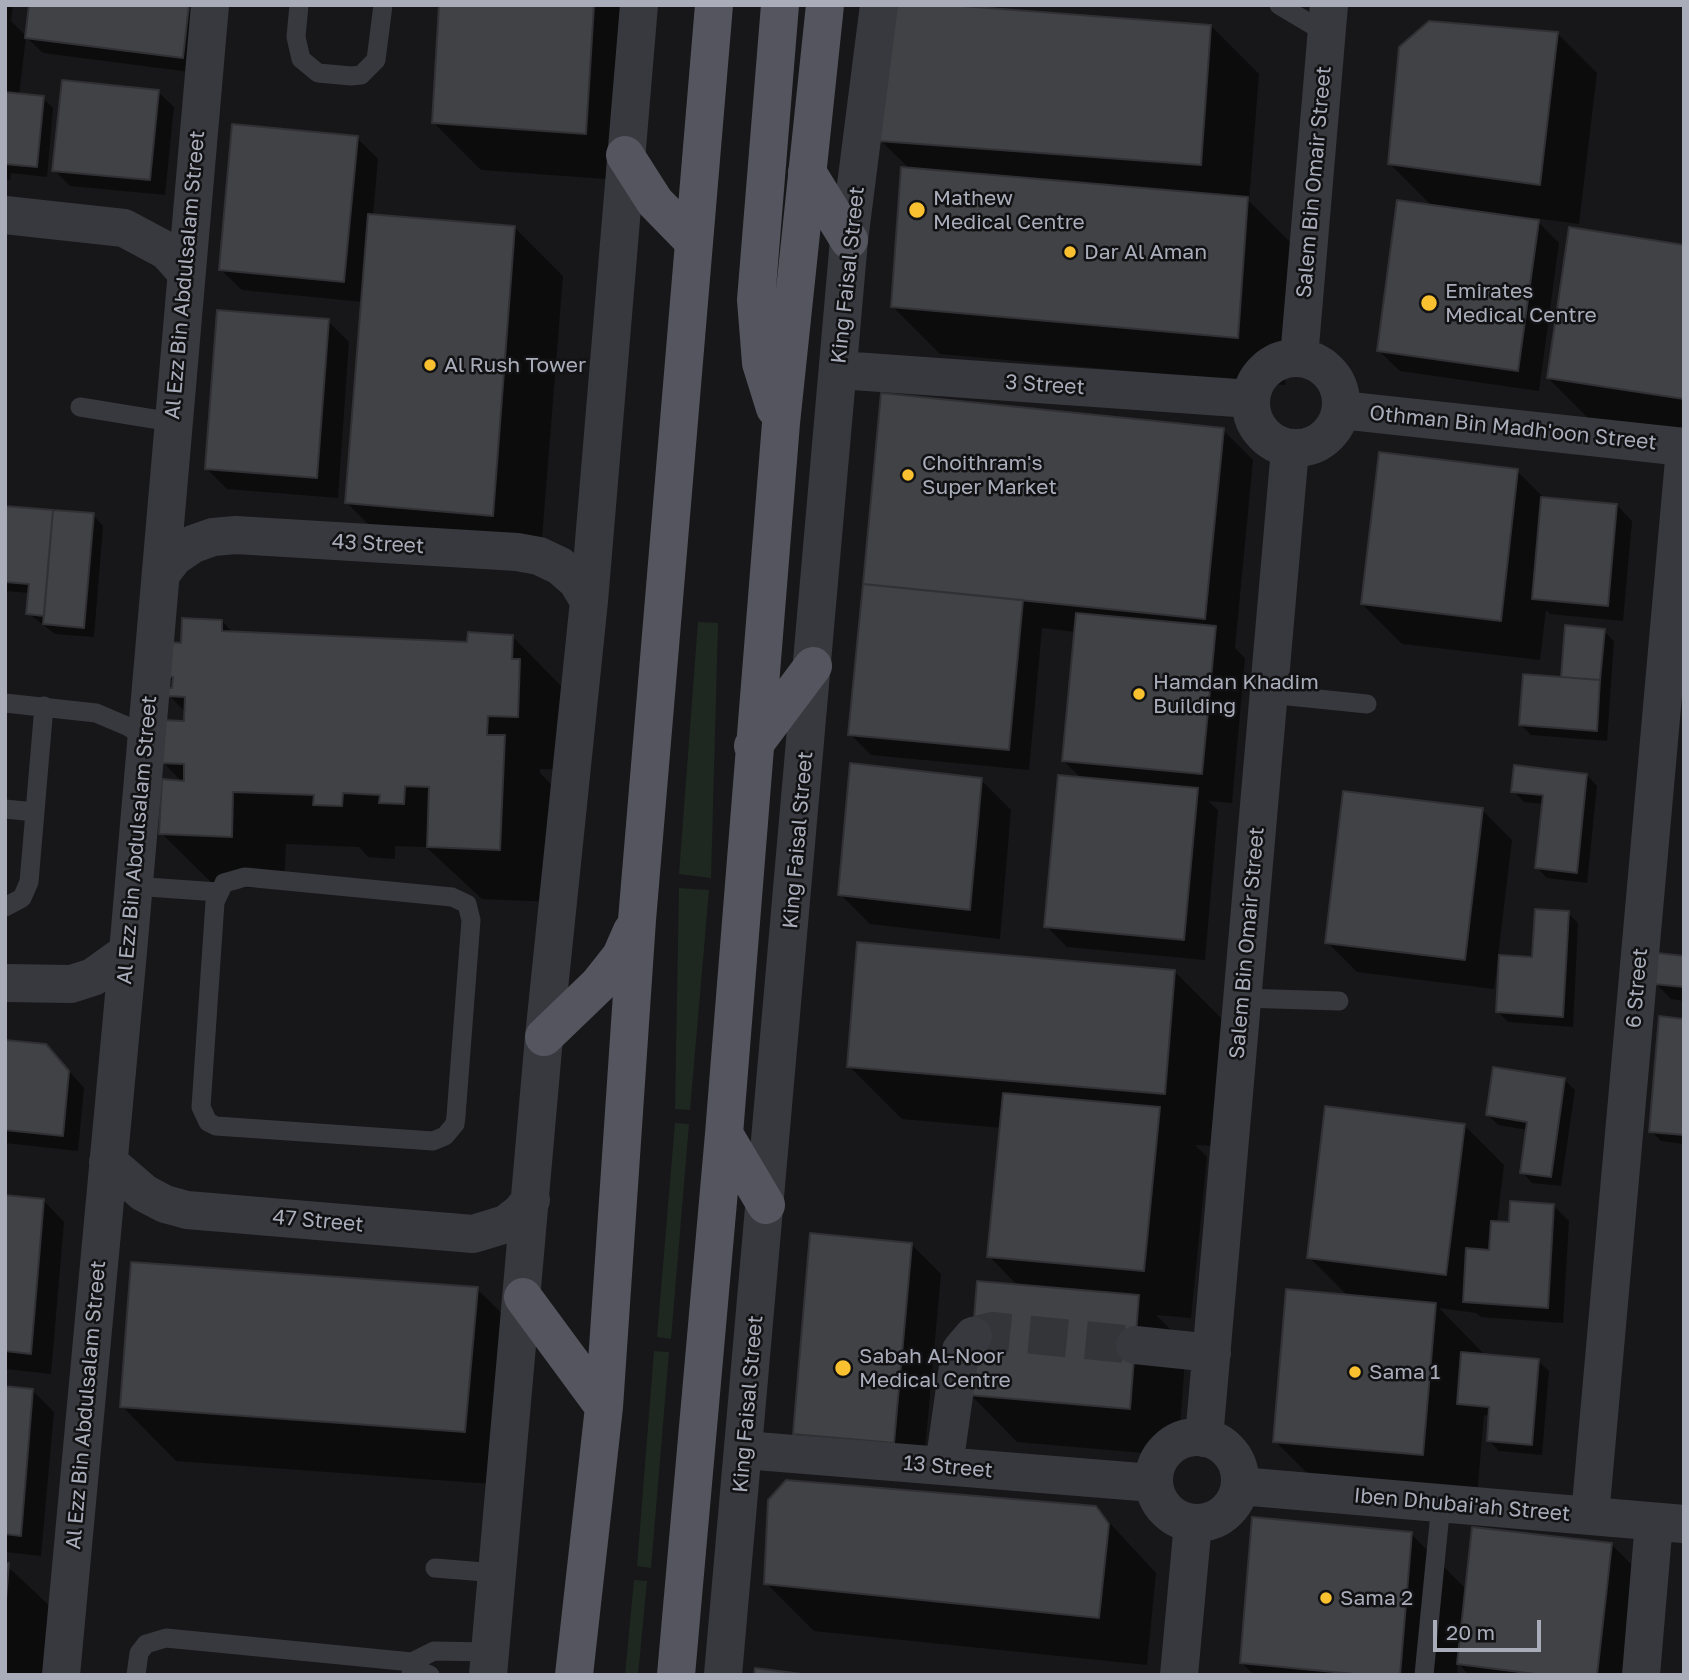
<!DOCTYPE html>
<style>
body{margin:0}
#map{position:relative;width:1689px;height:1680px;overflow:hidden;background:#171719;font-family:"Golos Text",sans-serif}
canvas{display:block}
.frame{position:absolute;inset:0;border:7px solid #a9adba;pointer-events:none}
.scale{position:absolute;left:1433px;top:1620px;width:108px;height:32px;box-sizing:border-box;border:4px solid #a9adba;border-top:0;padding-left:9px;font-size:21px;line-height:24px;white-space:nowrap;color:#a9adba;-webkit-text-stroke:5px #121214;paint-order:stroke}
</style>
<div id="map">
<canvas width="1689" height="1680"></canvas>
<div class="frame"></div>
<div class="scale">20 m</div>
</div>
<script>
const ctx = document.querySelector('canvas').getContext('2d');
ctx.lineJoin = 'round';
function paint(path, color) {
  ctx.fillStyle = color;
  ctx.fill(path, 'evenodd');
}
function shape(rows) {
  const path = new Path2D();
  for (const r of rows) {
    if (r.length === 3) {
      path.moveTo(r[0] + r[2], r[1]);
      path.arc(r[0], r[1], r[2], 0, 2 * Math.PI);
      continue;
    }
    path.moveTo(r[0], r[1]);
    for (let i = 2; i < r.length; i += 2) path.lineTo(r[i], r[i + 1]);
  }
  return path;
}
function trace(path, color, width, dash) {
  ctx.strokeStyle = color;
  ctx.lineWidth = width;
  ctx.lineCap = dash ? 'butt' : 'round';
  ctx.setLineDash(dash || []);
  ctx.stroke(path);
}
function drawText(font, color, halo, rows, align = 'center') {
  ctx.font = font + ' "Golos Text",sans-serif';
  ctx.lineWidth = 5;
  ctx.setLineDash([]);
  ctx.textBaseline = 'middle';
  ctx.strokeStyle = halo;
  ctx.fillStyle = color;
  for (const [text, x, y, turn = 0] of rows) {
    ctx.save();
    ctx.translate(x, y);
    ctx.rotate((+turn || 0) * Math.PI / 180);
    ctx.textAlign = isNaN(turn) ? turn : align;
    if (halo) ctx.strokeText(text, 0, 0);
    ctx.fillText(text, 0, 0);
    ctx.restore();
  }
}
paint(shape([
 [698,622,718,623,711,878,679,874],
 [679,888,709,890,690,1110,675,1109],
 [675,1123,689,1124,671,1339,657,1337],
 [654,1351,669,1352,651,1568,637,1566],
 [634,1580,647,1581,638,1675,625,1675]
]), '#1f2820');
paint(shape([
 [5,5,13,5,11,21,27,37,31,5,206,5,198,73,43,53,26,37,19,95,43,98,53,108,47,177,11,173,10,180,5,179],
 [441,5,624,5,633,181,481,170,433,122],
 [1211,26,1259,74,1249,201,1295,247,1285,385,940,354,892,306,910,169,880,140],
 [1557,33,1597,73,1579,224,1534,218,1559,243,1539,391,1400,371,1379,351,1433,207,1390,164],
 [158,92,174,107,165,195,70,186,54,170],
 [357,138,378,159,373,216,515,228,563,276,540,563,395,551,347,503,363,302,242,290,221,270],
 [1684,246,1684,439,1596,426,1548,378],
 [328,321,349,342,338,498,227,489,206,468],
 [1223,430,1253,460,1235,648,1245,658,1232,803,1208,801,1218,810,1205,960,1067,947,1046,926,1082,779,1064,761,1076,632,1042,628,1029,770,871,755,850,734],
 [1517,471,1545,499,1617,505,1632,521,1623,621,1550,614,1546,610,1540,660,1402,644,1362,604],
 [5,507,93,515,103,526,94,637,55,634,28,613,30,593,5,591],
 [222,621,233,633,469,644,512,636,565,690,571,770,540,769,540,773,557,790,553,902,482,899,426,847,395,846,395,859,368,857,359,847,286,844,284,889,215,886,161,833,182,782,163,762,186,723,186,713,169,695,174,690,174,682,168,676,183,645],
 [1604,631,1614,641,1607,741,1531,735,1521,725],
 [1587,775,1597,786,1587,883,1547,878,1537,868,1544,804,1524,802,1513,791],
 [981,780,1011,810,1000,939,870,924,840,894],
 [1482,810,1512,840,1498,956,1534,959,1568,913,1578,923,1573,1027,1508,1022,1498,1012,1501,960,1498,960,1494,989,1357,972,1327,942],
 [1684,958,1684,1001,1671,999,1656,984],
 [1174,971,1227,1024,1217,1146,1195,1145,1207,1157,1191,1318,1156,1315,1186,1345,1178,1456,1017,1442,970,1394,1019,1287,989,1256,1002,1128,902,1119,849,1066],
 [1684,1020,1684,1144,1661,1141,1651,1131],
 [5,1042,61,1062,84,1088,78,1151,5,1143],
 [1564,1079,1575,1090,1561,1186,1532,1183,1522,1172,1528,1130,1498,1125,1488,1115],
 [1464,1125,1504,1165,1497,1223,1510,1224,1554,1206,1569,1221,1563,1323,1481,1317,1476,1313,1439,1308,1486,1356,1538,1361,1549,1371,1542,1455,1499,1451,1489,1441,1491,1416,1484,1415,1476,1507,1328,1494,1275,1441,1349,1297,1309,1257],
 [5,1197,44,1201,64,1222,51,1374,5,1369],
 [911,1244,941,1274,923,1472,824,1463,794,1433],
 [477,1289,532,1343,519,1486,176,1461,122,1406],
 [5,1388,33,1391,54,1412,41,1556,5,1552],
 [1095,1507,1156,1573,1147,1665,814,1631,766,1583],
 [1411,1534,1467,1590,1612,1545,1665,1598,1656,1675,1469,1675,1458,1663,1457,1675,1254,1675,1241,1662],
 [5,1564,56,1612,51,1675,5,1675]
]), '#0007');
const building = shape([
 [29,5,189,5,183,58,25,38,29,5],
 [439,5,594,5,586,134,432,123,439,5],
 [888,5,949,5,1211,25,1201,165,879,141,888,5],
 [1429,21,1558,32,1540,185,1388,164,1399,47,1429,21],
 [62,80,159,90,150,180,52,171,62,80],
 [5,92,44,96,37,167,5,164,5,92],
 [232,124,358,136,344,282,219,270,232,124],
 [901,167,1248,197,1238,338,891,307,901,167],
 [1397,200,1539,220,1518,371,1377,351,1397,200],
 [368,214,515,226,493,516,345,503,368,214],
 [1569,227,1684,245,1684,399,1547,378,1569,227],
 [217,310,329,319,317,478,205,469,217,310],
 [881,393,1224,428,1205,619,863,584,881,393],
 [1379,452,1518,469,1501,621,1361,604,1379,452],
 [1541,497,1617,504,1608,606,1532,599,1541,497],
 [5,506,53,510,44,616,26,614,29,584,5,582,5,506],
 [53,510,94,513,84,628,43,624,53,510],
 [863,584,1023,600,1009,750,848,735,863,584],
 [1076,613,1216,626,1202,774,1062,761,1076,613],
 [182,618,222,620,222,631,467,642,468,632,513,635,512,659,520,659,518,717,488,716,487,735,505,735,500,850,427,847,429,787,405,786,404,804,379,803,380,795,343,793,342,806,313,805,314,795,233,792,232,837,159,834,162,779,184,781,184,764,161,763,163,720,184,721,185,697,167,696,167,688,172,688,173,677,166,676,168,642,181,643,182,618],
 [1565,625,1605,629,1600,680,1561,677,1565,625],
 [1523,674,1600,680,1597,731,1519,725,1523,674],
 [850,763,982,778,970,910,838,895,850,763],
 [1514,765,1587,774,1577,873,1535,868,1543,795,1511,792,1514,765],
 [1058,775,1198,788,1184,940,1044,927,1058,775],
 [1343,791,1483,808,1465,960,1325,943,1343,791],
 [1535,909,1569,911,1563,1017,1496,1012,1499,955,1532,957,1535,909],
 [857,942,1175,970,1165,1094,847,1067,857,942],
 [1657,953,1684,956,1684,987,1654,984,1657,953],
 [1659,1016,1684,1019,1684,1135,1649,1132,1659,1016],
 [5,1040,46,1044,69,1071,63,1136,5,1130,5,1040],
 [1493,1067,1565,1078,1551,1177,1520,1173,1527,1122,1486,1115,1493,1067],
 [1003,1093,1160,1107,1144,1271,987,1257,1003,1093],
 [1325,1106,1465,1124,1446,1275,1307,1258,1325,1106],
 [5,1195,44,1199,31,1354,5,1351,5,1195],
 [1510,1201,1554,1204,1548,1308,1463,1302,1466,1248,1489,1250,1491,1221,1509,1222,1510,1201],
 [810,1233,912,1243,894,1443,793,1434,810,1233],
 [131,1262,478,1287,465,1432,120,1407,131,1262],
 [977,1281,1139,1295,1130,1409,968,1395,977,1281],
 [1286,1289,1436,1303,1423,1455,1273,1442,1286,1289],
 [1461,1352,1539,1359,1532,1445,1487,1441,1489,1407,1457,1404,1461,1352],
 [5,1386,33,1389,21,1536,5,1534,5,1386],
 [786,1480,1096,1506,1109,1524,1099,1618,764,1584,768,1500,786,1480],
 [1252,1517,1412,1532,1400,1675,1365,1675,1240,1663,1252,1517],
 [1472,1527,1612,1543,1597,1675,1543,1675,1457,1664,1472,1527],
 [5,1563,9,1563,5,1612,5,1563],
 [755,1668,810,1675,754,1675,755,1668]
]);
paint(building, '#414246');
trace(building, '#313135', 2);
trace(shape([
 [973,1336,992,1331,1135,1345]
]), '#343539', 38, [38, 19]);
trace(shape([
 [299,5,296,37,301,59,318,73,351,76,361,75,376,60,383,5],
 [1279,5,1326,33],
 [80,407,172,422],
 [1269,694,1367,704],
 [5,703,96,713,129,727,147,739],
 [5,809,35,812],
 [245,877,452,897,467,904,471,920,456,1116,455,1124,445,1136,433,1141,216,1126,208,1122,201,1107,215,902,224,883,245,877],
 [133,886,218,892],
 [5,907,22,898,29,882,44,706],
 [1242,998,1339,1001],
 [435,1568,497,1573],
 [136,1675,139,1653,146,1644,166,1638,412,1662,411,1675],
 [430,1675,420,1671,412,1662,434,1651,490,1652],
 [1424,1675,1441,1503]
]), '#38393e', 19);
trace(shape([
 [5,215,124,228,167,251,184,270],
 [1296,403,45],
 [1299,358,1329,5],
 [839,370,1251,399],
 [1341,410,1684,447],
 [161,574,174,557,193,544,213,537,236,535,517,552,539,556,560,566,577,581,589,601],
 [5,983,71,984,93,977,128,952],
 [108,1162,144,1193,165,1204,187,1210,473,1234,506,1224,520,1213,531,1200],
 [1135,1345,1212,1353],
 [1197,1480,43],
 [1204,1438,1290,449],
 [744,1450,1153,1483],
 [944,1466,959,1360,961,1350,973,1336],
 [1240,1486,1684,1524],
 [1590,1516,1684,460],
 [61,1675,128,952,210,5],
 [488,1675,544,1037,589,601,639,5],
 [723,1675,849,240,879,5],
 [1179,1675,1193,1523],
 [1641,1675,1654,1522]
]), '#38393e', 38);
trace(shape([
 [625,155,655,202,694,242],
 [807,172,849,240],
 [775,408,761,363,756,300,780,5],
 [753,746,813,666],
 [544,1037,598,985,621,956,632,931],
 [724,1134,766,1205],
 [523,1297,604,1407],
 [574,1675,604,1407,637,920,714,5],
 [676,1675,724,1134,781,423,825,5]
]), '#54555e', 38);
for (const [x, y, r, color] of [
 [917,210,9,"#f9c030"],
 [1070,252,7,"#f9c030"],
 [1429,303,9,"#f9c030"],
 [430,365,7,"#f9c030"],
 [908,475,7,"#f9c030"],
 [1139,694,7,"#f9c030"],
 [843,1368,9,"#f9c030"],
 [1355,1372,7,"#f9c030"],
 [1326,1598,7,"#f9c030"]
]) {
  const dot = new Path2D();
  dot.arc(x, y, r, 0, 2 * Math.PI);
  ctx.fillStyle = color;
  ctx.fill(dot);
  trace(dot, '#121214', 2.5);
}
drawText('21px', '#a9adba', '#121214', [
 ["Salem Bin Omair Street",1314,182,-85],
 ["Al Ezz Bin Abdulsalam Street",185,275,-85],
 ["King Faisal Street",848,275,-84],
 ["3 Street",1045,385,4],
 ["Othman Bin Madh'oon Street",1513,428,6],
 ["43 Street",378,544,3],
 ["Al Ezz Bin Abdulsalam Street",137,840,-85],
 ["King Faisal Street",798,840,-85],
 ["Salem Bin Omair Street",1247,943,-85],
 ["6 Street",1637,988,-85],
 ["47 Street",318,1221,5],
 ["King Faisal Street",748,1404,-85],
 ["Al Ezz Bin Abdulsalam Street",86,1405,-85],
 ["13 Street",948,1467,5],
 ["Iben Dhubai'ah Street",1462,1505,5]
]);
drawText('21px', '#a9adba', '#121214', [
 ["Mathew",933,198],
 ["Medical Centre",933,222],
 ["Dar Al Aman",1084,252],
 ["Emirates",1445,291],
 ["Medical Centre",1445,315],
 ["Al Rush Tower",444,365],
 ["Choithram's",922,463],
 ["Super Market",922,487],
 ["Hamdan Khadim",1153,682],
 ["Building",1153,706],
 ["Sabah Al-Noor",859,1356],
 ["Medical Centre",859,1380],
 ["Sama 1",1369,1372],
 ["Sama 2",1340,1598]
], 'left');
</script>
